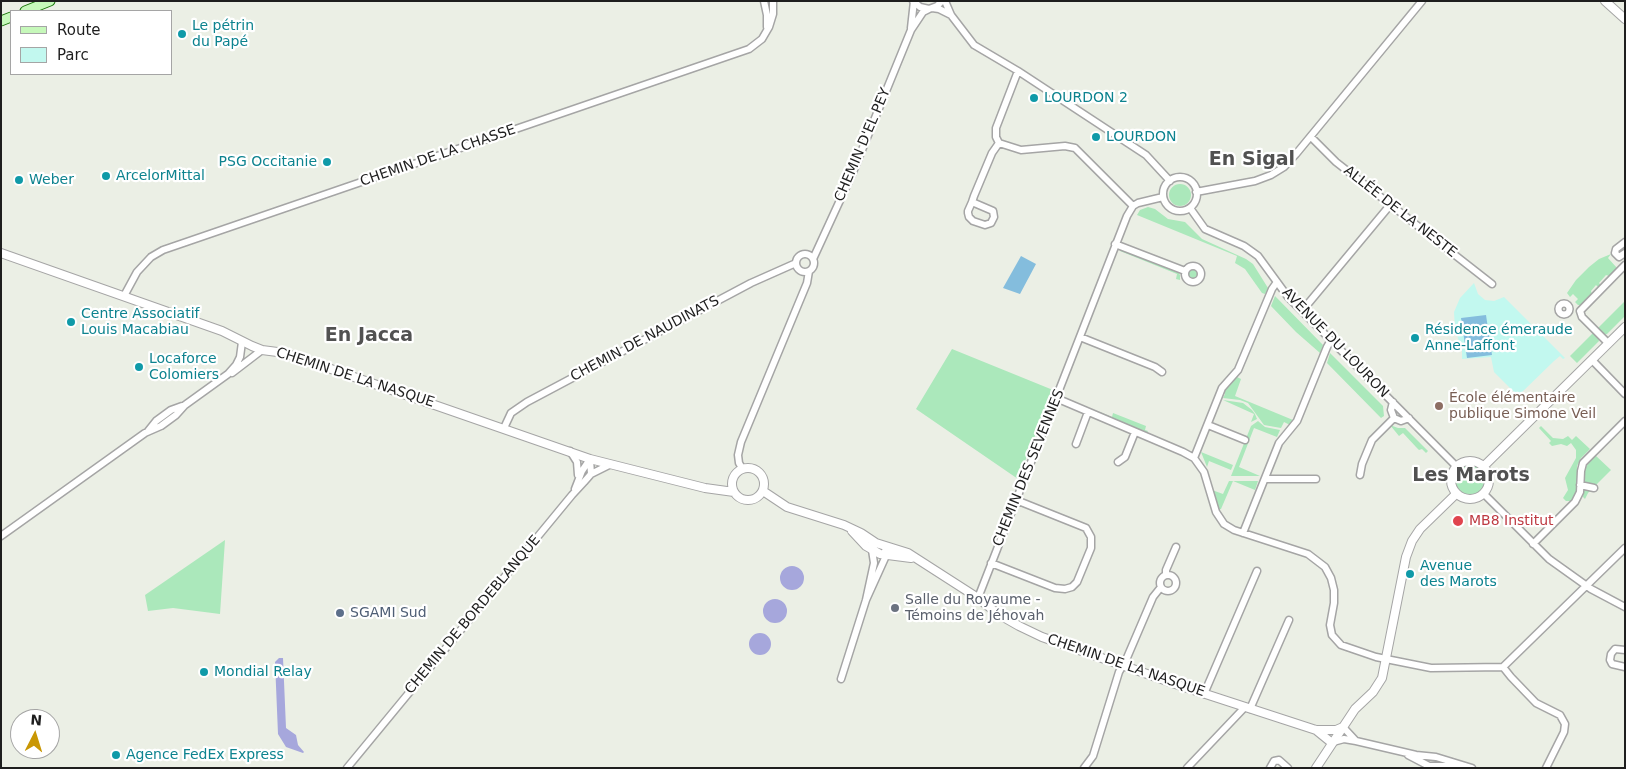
<!DOCTYPE html>
<meta charset="utf-8">
<style>
body{margin:0}
#map{position:relative;width:1626px;height:769px;overflow:hidden;background:#ebefe5;font-family:"DejaVu Sans",sans-serif}
canvas{display:block}
.frame{position:absolute;inset:0;border:2px solid #1e1e1e;pointer-events:none}
.legend{position:absolute;left:10px;top:10px;width:162px;height:65px;box-sizing:border-box;background:#fff;border:1px solid #a5a5a5;margin:0;padding:6px 9px;list-style:none;font-size:15px;color:#1e1e1e}
.legend li{display:flex;align-items:center;gap:10px;height:25px}
.legend b{width:25px;border:1px solid #a5a5a5}
.north{position:absolute;left:10px;top:709px;width:50px;height:50px;box-sizing:border-box;background:#fff;border:1px solid #a5a5a5;border-radius:50%;rotate:5deg;font-size:14px;font-weight:700;line-height:20px;text-align:center;color:#1e1e1e}
.north::after{content:'';display:block;margin:auto;width:18px;height:22px;background:#c99704;clip-path:polygon(50% 0,100% 100%,50% 72%,0 100%)}
</style>
<div id="map">
<canvas width="1626" height="769"></canvas>
<div class="frame"></div>
<ul class="legend">
<li><b style="height:6px;background:#c6f8ba"></b>Route</li>
<li><b style="height:14px;background:#c2f8ef"></b>Parc</li>
</ul>
<div class="north">N</div>
</div>
<script>
const ctx = document.querySelector('canvas').getContext('2d');
ctx.lineJoin = 'round';
function paint(path, color) {
  ctx.fillStyle = color;
  ctx.fill(path, 'evenodd');
}
function shape(rows) {
  const path = new Path2D();
  for (const r of rows) {
    if (r.length === 3) {
      path.moveTo(r[0] + r[2], r[1]);
      path.arc(r[0], r[1], r[2], 0, 2 * Math.PI);
      continue;
    }
    path.moveTo(r[0], r[1]);
    for (let i = 2; i < r.length; i += 2) path.lineTo(r[i], r[i + 1]);
  }
  return path;
}
function trace(path, color, width, dash) {
  ctx.strokeStyle = color;
  ctx.lineWidth = width;
  ctx.lineCap = dash ? 'butt' : 'round';
  ctx.setLineDash(dash || []);
  ctx.stroke(path);
}
function drawText(font, color, halo, rows, align = 'center') {
  ctx.font = font + ' "DejaVu Sans",sans-serif';
  ctx.lineWidth = 4.5;
  ctx.setLineDash([]);
  ctx.textBaseline = 'middle';
  ctx.strokeStyle = halo;
  ctx.fillStyle = color;
  for (const [text, x, y, turn = 0] of rows) {
    ctx.save();
    ctx.translate(x, y);
    ctx.rotate((+turn || 0) * Math.PI / 180);
    ctx.textAlign = isNaN(turn) ? turn : align;
    if (halo) ctx.strokeText(text, 0, 0);
    ctx.fillText(text, 0, 0);
    ctx.restore();
  }
}
paint(shape([
 [1180,195,11],
 [1148,207,1155,209,1168,219,1185,222,1202,239,1246,259,1253,264,1268,288,1265,294,1262,293,1245,269,1235,263,1237,256,1137,215,1140,210],
 [1121,249,1178,272,1180,275,1180,280,1176,279,1177,274,1120,251],
 [1611,254,1608,258,1617,268,1609,276,1606,275,1599,283,1601,285,1598,287,1596,285,1591,291,1592,294,1581,305,1578,305,1575,302,1578,299,1573,294,1570,297,1567,293,1576,280,1589,267,1599,259],
 [1193,274,6],
 [1275,296,1323,345,1320,353,1296,332,1271,306],
 [1625,301,1625,316,1607,334,1603,335,1597,329],
 [1594,332,1598,337,1599,341,1577,363,1570,356],
 [952,349,1053,390,1018,479,916,409],
 [1330,353,1383,406,1384,416,1381,418,1327,363],
 [1237,377,1241,379,1235,396,1293,420,1290,425,1284,422,1281,428,1264,425,1248,403,1240,400,1223,398,1225,394,1224,393,1227,386],
 [1223,400,1243,403,1252,410,1255,414,1257,419,1251,422,1254,414],
 [1100,412,1112,417,1113,413,1146,426,1145,430,1148,431,1147,433,1099,413],
 [1258,421,1265,427,1280,430,1277,437,1254,428,1239,467,1260,476,1231,476,1251,426],
 [1390,425,1398,428,1405,428,1428,451,1426,453,1422,449,1419,450,1416,447,1403,433,1399,436],
 [1541,426,1553,438,1563,439,1568,436,1572,440,1576,436,1590,449,1581,458,1577,466,1577,493,1571,501,1566,501,1563,498,1568,490,1565,478,1576,458,1576,450,1571,443,1567,446,1561,444,1552,446,1549,443,1551,441,1539,428],
 [1201,452,1233,465,1231,470,1209,461,1207,467],
 [1595,455,1611,470,1588,493,1585,499,1583,497,1585,468],
 [1470,480,15],
 [1229,481,1258,481,1255,490,1233,481,1221,509,1218,510,1212,490,1223,494],
 [225,540,220,614,173,608,148,611,145,595]
]), '#abe8bb');
paint(shape([
 [1474,283,1478,294,1485,300,1494,301,1504,297,1565,358,1563,359,1560,356,1554,361,1518,396,1494,372,1491,357,1462,359,1462,350,1455,329,1454,312,1460,298]
]), '#c2f8ef');
paint(shape([
 [1021,256,1036,264,1020,294,1003,288],
 [1486,315,1492,355,1467,358,1461,318]
]), '#84bddd');
paint(shape([
 [792,578,12],
 [775,611,12],
 [760,644,11],
 [279,658,283,658,286,728,296,735,298,745,304,752,303,753,286,747,278,734,275,662]
]), '#a6a7dc');
const minor = shape([
 [764,1,767,15,767,27],
 [913,1,920,7,929,9,937,6,942,1],
 [945,1,951,15,974,45,1018,71,1146,155,1170,181],
 [932,8,939,9,951,15],
 [911,28,914,1],
 [1018,71,996,128,996,137,999,143,1021,150,1065,146,1075,148,1133,206],
 [1311,137,1336,162,1492,284],
 [1180,194,17],
 [1196,192,1255,181,1271,175,1284,167,1296,154,1422,1],
 [972,202,993,211,994,217,991,223,985,225,973,221,969,217,968,213,968,211,972,202,974,196,992,153,999,143],
 [1190,208,1205,229,1244,246,1258,256,1288,297,1456,466],
 [1625,242,1616,249,1615,253,1619,257,1625,253],
 [1115,244,1185,271],
 [805,263,9],
 [813,259,853,172,911,30,923,12,929,9],
 [1193,274,8],
 [124,296,137,272,151,257,163,250,749,49,762,39,769,27,773,14,773,1],
 [1564,309,5.5],
 [1302,311,1391,204],
 [1080,337,1155,367,1162,372],
 [1608,343,1582,317,1580,311,1625,265],
 [1592,360,1625,394],
 [232,373,262,350],
 [1056,398,1183,452,1194,458,1204,472,1216,512,1224,524,1234,530,1308,554,1325,567,1331,578,1334,590,1334,603,1330,625,1332,635,1341,645,1376,657,1431,668,1503,667,1625,548],
 [1393,402,1391,410,1394,418,1401,421,1409,418],
 [1208,425,1245,440],
 [504,428,511,413,527,402,751,283,796,263],
 [148,431,156,421,171,410,182,406],
 [1076,444,1088,412],
 [570,451,577,462,578,475],
 [1194,458,1222,388,1238,370,1272,289,1277,282],
 [1118,462,1125,457,1135,432],
 [742,468,739,463,738,455,741,442,807,283,809,271],
 [591,474,609,465],
 [1360,475,1362,464,1372,440,1394,418],
 [1265,479,1316,479],
 [1580,485,1594,488],
 [575,489,582,471,590,459],
 [1484,494,1549,559,1591,589,1625,607],
 [1243,533,1279,443,1297,421,1327,347,1331,340],
 [1,536,145,433,161,426,176,415,185,405,228,374,236,365,240,357,242,342],
 [1533,544,1575,502,1580,492,1581,471,1583,463,1625,421],
 [991,563,1055,588,1065,589,1072,587,1077,582,1091,548,1091,537,1086,528,1016,500],
 [1166,575,1166,570,1176,547],
 [1168,583,8],
 [978,598,1127,216,1133,206,1138,203,1163,197],
 [866,600,885,558,885,551],
 [1625,650,1615,649,1611,654,1610,660,1612,664,1625,667],
 [1503,667,1511,677,1536,703,1560,715,1565,724,1564,732,1546,768],
 [841,679,866,600,874,563,872,550,874,549],
 [1204,694,1257,571],
 [1250,709,1289,620],
 [1343,727,1356,741],
 [1333,742,1344,739,1356,741,1416,755,1436,757,1472,768],
 [1408,755,1429,766,1455,766],
 [347,768,572,495,584,482,591,474,590,459],
 [1084,768,1093,756,1119,672,1126,660,1153,597,1161,587],
 [1187,768,1245,707],
 [1270,768,1274,761,1279,760,1288,768]
]);
const tertiary = shape([
 [1605,1,1625,19],
 [1,253,222,331,252,346,262,350,285,353,590,459,705,488,734,492],
 [1470,480,19],
 [1484,466,1625,327],
 [748,484,16],
 [763,491,787,507,844,525,861,533,876,543,908,553,978,598,998,614,1019,626,1042,637,1184,687,1316,730,1336,730,1343,727],
 [852,531,866,546,880,554,911,558],
 [1316,730,1332,743],
 [1316,768,1355,709,1373,692,1382,678,1406,557,1412,541,1420,529,1456,494]
]);
const secondary = shape([
 [25,11,50,1],
 [1,21,11,17]
]);
trace(minor, '#a5a5a5', 9);
trace(tertiary, '#a5a5a5', 10);
trace(secondary, '#177407', 11);
trace(minor, '#fff', 6);
trace(tertiary, '#fff', 8);
trace(secondary, '#c6f8ba', 9);
for (const [x, y, r, color] of [
 [182,34,5,"#0f9aa8"],
 [1034,98,5,"#0f9aa8"],
 [1096,137,5,"#0f9aa8"],
 [327,162,5,"#0f9aa8"],
 [106,176,5,"#0f9aa8"],
 [19,180,5,"#0f9aa8"],
 [71,322,5,"#0f9aa8"],
 [1415,338,5,"#0f9aa8"],
 [139,367,5,"#0f9aa8"],
 [1439,406,5,"#8d6e63"],
 [1458,521,6,"#e0444e"],
 [1410,574,5,"#0f9aa8"],
 [895,608,5,"#6b7280"],
 [340,613,5,"#5c6f8a"],
 [204,672,5,"#0f9aa8"],
 [116,755,5,"#0f9aa8"]
]) {
  const dot = new Path2D();
  dot.arc(x, y, r, 0, 2 * Math.PI);
  ctx.fillStyle = color;
  ctx.fill(dot);
  trace(dot, '#fff', 2);
}
drawText('14px', '#0d838f', '#fff', [
 ["Le pétrin",192,26],
 ["du Papé",192,42],
 ["LOURDON 2",1044,98],
 ["LOURDON",1106,137],
 ["PSG Occitanie",317,162,"right"],
 ["ArcelorMittal",116,176],
 ["Weber",29,180],
 ["Centre Associatif",81,314],
 ["Louis Macabiau",81,330],
 ["Résidence émeraude",1425,330],
 ["Anne-Laffont",1425,346],
 ["Locaforce",149,359],
 ["Colomiers",149,375],
 ["Avenue",1420,566],
 ["des Marots",1420,582],
 ["Mondial Relay",214,672],
 ["Agence FedEx Express",126,755]
], 'left');
drawText('14px', '#1e1e1e', '#fff', [
 ["CHEMIN D'EL PEY",863,145,-67],
 ["CHEMIN DE LA CHASSE",438,156,-19],
 ["ALLÉE DE LA NESTE",1400,212,38],
 ["CHEMIN DE NAUDINATS",645,339,-28],
 ["AVENUE DU LOURON",1335,343,46],
 ["CHEMIN DE LA NASQUE",355,378,18],
 ["CHEMIN DES SEVENNES",1029,468,-68],
 ["CHEMIN DE BORDEBLANQUE",473,615,-50],
 ["CHEMIN DE LA NASQUE",1126,666,19]
]);
drawText('14px', '#785e54', '#fff', [
 ["École élémentaire",1449,398],
 ["publique Simone Veil",1449,414]
], 'left');
drawText('14px', '#be3a42', '#fff', [
 ["MB8 Institut",1469,521]
], 'left');
drawText('14px', '#5b616d', '#fff', [
 ["Salle du Royaume -",905,600],
 ["Témoins de Jéhovah",905,616]
], 'left');
drawText('14px', '#4e5e75', '#fff', [
 ["SGAMI Sud",350,613]
], 'left');
drawText('bold 19px', '#515151', '#fff', [
 ["En Sigal",1252,160],
 ["En Jacca",369,336],
 ["Les Marots",1471,476]
]);
</script>
